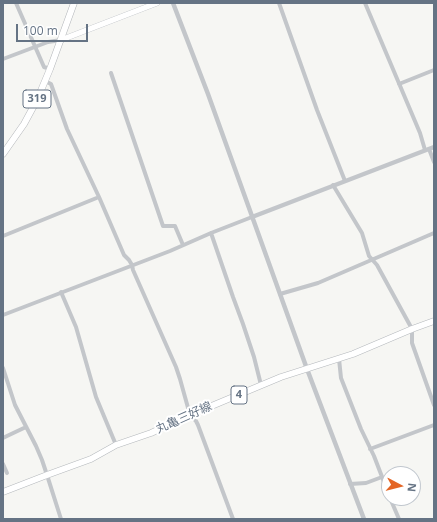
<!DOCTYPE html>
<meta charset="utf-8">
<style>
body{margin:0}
#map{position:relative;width:437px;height:522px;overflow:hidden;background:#f6f6f3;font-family:"Open Sans",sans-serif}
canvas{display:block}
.frame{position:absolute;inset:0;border:4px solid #657384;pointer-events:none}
.north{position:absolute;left:381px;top:466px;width:40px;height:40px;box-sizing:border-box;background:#fff;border:1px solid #c1c7ce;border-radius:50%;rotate:97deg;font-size:11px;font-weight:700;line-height:16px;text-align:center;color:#657384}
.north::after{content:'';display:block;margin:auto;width:14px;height:18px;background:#e46525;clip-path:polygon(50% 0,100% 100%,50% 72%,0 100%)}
.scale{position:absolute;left:16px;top:24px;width:72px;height:18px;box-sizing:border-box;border:2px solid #657384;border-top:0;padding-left:5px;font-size:12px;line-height:14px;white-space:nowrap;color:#657384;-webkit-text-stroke:3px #fff;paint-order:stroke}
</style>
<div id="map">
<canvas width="437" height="522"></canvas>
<div class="frame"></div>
<div class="north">N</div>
<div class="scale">100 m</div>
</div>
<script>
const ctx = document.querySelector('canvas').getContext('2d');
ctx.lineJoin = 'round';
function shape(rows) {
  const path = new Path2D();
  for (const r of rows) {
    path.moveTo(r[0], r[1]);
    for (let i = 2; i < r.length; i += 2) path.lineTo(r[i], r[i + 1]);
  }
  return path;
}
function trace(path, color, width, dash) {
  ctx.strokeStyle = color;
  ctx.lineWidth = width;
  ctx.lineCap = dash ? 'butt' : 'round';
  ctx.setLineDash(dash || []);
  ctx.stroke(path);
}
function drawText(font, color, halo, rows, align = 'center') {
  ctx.font = font + ' "Open Sans","Noto Sans JP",sans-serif';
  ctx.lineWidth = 4;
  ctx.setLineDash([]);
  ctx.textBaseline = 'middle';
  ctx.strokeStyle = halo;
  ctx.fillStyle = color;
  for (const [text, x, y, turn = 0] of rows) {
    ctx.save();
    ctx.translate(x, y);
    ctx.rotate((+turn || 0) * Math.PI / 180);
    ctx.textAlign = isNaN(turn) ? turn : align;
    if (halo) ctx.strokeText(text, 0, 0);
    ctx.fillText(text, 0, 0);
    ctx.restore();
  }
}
const secondary = shape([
 [61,40,157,3]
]);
const primary = shape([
 [3,492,47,475,91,459,116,445,151,433,190,415,281,377,353,354,412,329,434,321]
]);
const trunk = shape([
 [3,154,24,124,37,100,50,69,74,3]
]);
trace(secondary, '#b6babf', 6);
trace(primary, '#b4b8bc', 7);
trace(trunk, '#b4b7bb', 7);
trace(shape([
 [16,3,44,67,50,69],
 [279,3,317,110,345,181],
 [365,3,420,133,425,150],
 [3,59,48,42,61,40],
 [111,73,163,226,175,226,183,245],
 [45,81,51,84,67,129,99,197,124,255,129,260,132,265,133,270,176,367,180,379,190,415,196,421,198,425,233,519],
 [399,84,434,70],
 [429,149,434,162],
 [333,185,362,233,369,256,377,265,412,329,412,343,434,405],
 [211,233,233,297,243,324,254,357,261,385],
 [3,236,99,197],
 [61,292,76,327,96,397,116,445],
 [280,294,318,283,434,233],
 [3,315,170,251,211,233,252,217],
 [339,359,341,378,361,429,374,456,389,495],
 [3,368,15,405,36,446,42,460,47,475,61,519],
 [3,438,7,436,26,427],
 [370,449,434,425],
 [3,464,7,473],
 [350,484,366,483,382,477],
 [390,498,399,519]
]), '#c3c6ca', 4);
trace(shape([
 [173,3,208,94,307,369,364,519],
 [252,217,434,147]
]), '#c3c6ca', 4.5);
trace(secondary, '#fff', 5.5);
trace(primary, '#fff', 6);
trace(trunk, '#fff', 6);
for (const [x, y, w] of [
 [37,99,28],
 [239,395,16]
]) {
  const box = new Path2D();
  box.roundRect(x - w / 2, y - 9, w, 18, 3);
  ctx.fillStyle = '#fff';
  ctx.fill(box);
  trace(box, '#657384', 1);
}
drawText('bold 11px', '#657384', null, [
 ["319",37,99],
 ["4",239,395]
]);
drawText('12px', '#657384', '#fff', [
 ["丸亀三好線",184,418,-24]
]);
</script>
